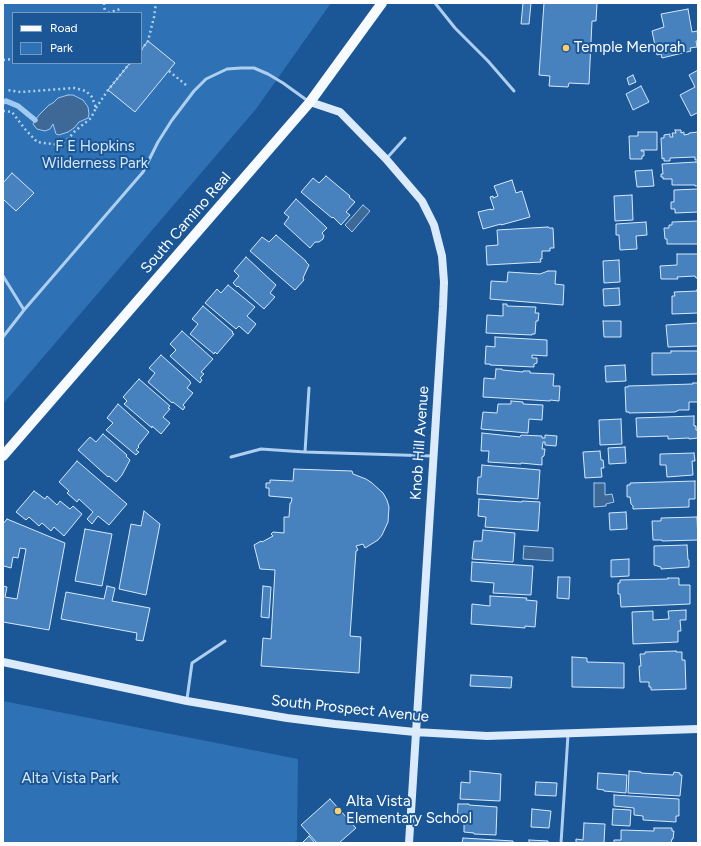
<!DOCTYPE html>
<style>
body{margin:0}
#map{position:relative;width:701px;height:846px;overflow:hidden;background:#1b5696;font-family:Figtree,sans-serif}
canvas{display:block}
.frame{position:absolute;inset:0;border:4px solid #fff;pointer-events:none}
.legend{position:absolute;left:12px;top:12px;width:130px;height:52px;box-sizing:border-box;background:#1b5696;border:1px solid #769ac0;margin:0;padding:5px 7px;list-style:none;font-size:12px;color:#fff}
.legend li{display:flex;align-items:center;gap:8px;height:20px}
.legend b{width:20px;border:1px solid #769ac0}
</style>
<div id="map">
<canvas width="701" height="846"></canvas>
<div class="frame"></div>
<ul class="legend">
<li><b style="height:5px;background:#f7faff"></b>Road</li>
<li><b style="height:11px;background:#2e71b4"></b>Park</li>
</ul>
</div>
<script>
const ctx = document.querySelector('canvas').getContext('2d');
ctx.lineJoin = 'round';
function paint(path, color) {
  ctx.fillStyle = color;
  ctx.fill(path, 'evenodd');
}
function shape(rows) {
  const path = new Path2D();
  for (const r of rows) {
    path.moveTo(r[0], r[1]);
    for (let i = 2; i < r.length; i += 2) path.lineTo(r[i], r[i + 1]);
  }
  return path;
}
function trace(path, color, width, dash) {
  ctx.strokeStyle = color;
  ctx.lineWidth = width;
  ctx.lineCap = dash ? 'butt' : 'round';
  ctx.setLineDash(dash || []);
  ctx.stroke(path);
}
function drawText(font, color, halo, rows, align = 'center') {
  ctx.font = font + ' Figtree,sans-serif';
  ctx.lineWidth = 4;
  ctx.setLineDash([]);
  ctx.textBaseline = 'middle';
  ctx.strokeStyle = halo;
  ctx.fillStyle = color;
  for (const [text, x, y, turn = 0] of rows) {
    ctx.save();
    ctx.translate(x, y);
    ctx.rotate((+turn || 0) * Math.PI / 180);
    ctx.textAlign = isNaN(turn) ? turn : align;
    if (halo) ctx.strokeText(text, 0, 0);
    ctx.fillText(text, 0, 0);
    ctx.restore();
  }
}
paint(shape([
 [3,3,331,3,256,109,3,404],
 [13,13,141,13,141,63,13,63],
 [3,701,298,759,297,840,293,843,3,843]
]), '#2e71b4');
const water = shape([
 [68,95,73,95,83,100,88,107,89,114,88,118,79,122,74,128,68,132,59,135,56,134,53,124,50,129,45,131,37,129,33,124,35,120,40,114,49,105,53,103,58,98,68,95],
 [363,205,370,211,352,232,345,225,363,205],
 [594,483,605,483,605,495,612,494,614,502,606,504,606,506,594,507,594,483],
 [524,546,553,548,553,561,523,559,524,546]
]);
paint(water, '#3e6896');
trace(water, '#a1caf2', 1);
trace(shape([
 [3,102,6,101,18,106,35,120]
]), '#a1caf2', 5.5);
const building = shape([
 [523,3,531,3,529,24,521,24,523,3],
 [544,3,597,3,596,21,592,21,589,84,569,83,568,87,549,86,550,76,539,75,544,3],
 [688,9,692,32,697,31,698,36,698,41,696,41,697,47,690,48,691,51,662,58,661,54,657,55,652,31,664,27,661,14,688,9],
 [148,41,175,63,135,112,108,90,130,63,141,63,141,50,148,41],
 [698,70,698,115,697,113,691,116,680,95,695,87,689,75,698,70],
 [633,75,636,82,629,85,627,78,633,75],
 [641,86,649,102,633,110,626,94,641,86],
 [675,130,681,130,681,133,684,132,684,135,689,134,689,133,698,132,698,160,695,160,695,157,670,158,670,161,664,161,664,158,662,159,661,138,664,138,664,135,670,134,670,137,673,137,672,133,676,133,675,130],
 [638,132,657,132,657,150,641,150,641,151,644,151,644,156,642,156,642,159,630,159,629,136,638,136,638,132],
 [696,162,698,162,698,186,695,186,695,185,672,185,672,179,663,179,663,177,661,177,661,174,663,174,662,164,696,162],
 [652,170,654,186,637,187,635,171,652,170],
 [12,173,34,193,16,211,3,199,3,183,12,173],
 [326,176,350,196,349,197,355,202,346,212,350,215,341,225,333,217,332,218,301,192,313,178,319,183,326,176],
 [512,180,516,193,522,191,530,217,501,225,501,224,483,229,478,212,491,209,491,210,494,209,490,197,493,196,493,198,498,196,494,186,512,180],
 [698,189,698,212,675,213,675,209,671,209,671,202,674,202,674,190,698,189],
 [632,195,633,220,615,221,614,196,632,195],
 [296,199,327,228,322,233,324,236,323,239,319,242,315,242,310,248,284,224,289,217,284,213,296,199],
 [698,221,698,244,667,244,667,239,665,239,664,228,669,228,669,225,672,225,672,222,698,221],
 [646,222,647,235,636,236,637,249,620,250,619,235,616,235,616,224,646,222],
 [548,227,549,228,553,228,554,248,550,248,550,251,542,251,542,259,540,259,541,262,487,265,486,246,498,245,497,230,548,227],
 [276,235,306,261,306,262,309,265,303,278,304,280,295,290,250,251,262,237,269,242,276,235],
 [677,254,698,254,698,278,696,278,695,276,677,277,678,279,661,279,660,266,677,265,677,254],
 [246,257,276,285,270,293,275,297,264,309,238,286,237,287,233,283,239,276,234,271,246,257],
 [619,260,620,282,604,283,603,261,619,260],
 [548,271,556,271,555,284,564,285,563,305,490,299,491,281,507,282,508,272,540,274,548,271],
 [228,285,255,307,247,316,256,324,248,334,239,326,236,329,205,303,217,289,221,293,228,285],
 [619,288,620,305,604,306,603,289,619,288],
 [697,290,698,290,698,313,672,314,672,296,675,296,674,292,697,291,697,290],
 [503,304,507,304,507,306,536,307,535,313,539,313,538,321,536,321,535,334,532,334,532,335,486,333,487,315,503,316,503,304],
 [203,306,233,332,232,333,234,334,217,354,215,352,214,354,190,334,198,324,192,319,203,306],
 [603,321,621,321,621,337,604,337,603,321],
 [698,323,698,346,668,347,666,325,698,323],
 [182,331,213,359,201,372,204,374,200,378,202,380,200,383,170,356,176,350,170,344,182,331],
 [495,337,547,340,547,356,532,355,532,358,537,358,537,363,534,364,534,367,490,365,490,364,485,364,486,346,495,347,495,337],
 [671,351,698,351,698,374,652,375,652,353,671,353,671,351],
 [161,355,190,381,190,382,191,383,187,388,193,393,183,405,185,407,183,410,173,402,172,403,148,382,155,373,149,368,161,355],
 [625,365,626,381,606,382,605,366,625,365],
 [496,369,502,369,502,370,523,372,523,371,530,371,530,373,554,374,553,386,560,386,559,401,550,400,550,401,483,397,484,378,495,379,496,369],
 [139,379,170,406,168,408,170,409,163,417,170,423,161,434,152,426,152,428,124,404,127,401,123,397,139,379],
 [693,383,698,383,698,402,689,402,689,410,679,410,675,412,629,413,629,412,626,412,625,387,628,387,628,386,693,384,693,383],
 [511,401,523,402,523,404,543,405,542,420,529,419,528,433,481,429,483,412,497,413,498,404,511,404,511,401],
 [118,404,149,432,138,446,139,447,136,450,139,452,136,455,106,430,113,423,107,418,118,404],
 [694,416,694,426,696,426,696,430,698,430,698,438,689,439,689,438,668,439,668,436,637,437,636,418,694,416],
 [621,419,622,444,600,445,599,420,621,419],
 [482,433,520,437,521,435,542,436,542,438,545,438,545,435,557,436,556,446,545,445,545,442,543,442,542,449,545,449,544,456,542,457,542,465,521,463,521,464,488,462,489,451,481,451,482,433],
 [103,434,127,455,126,456,130,460,122,475,116,482,109,476,108,477,78,450,90,437,96,442,103,434],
 [625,447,626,463,609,464,608,448,625,447],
 [600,451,601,460,603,460,604,468,601,468,602,477,585,478,583,452,600,451],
 [694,453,695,461,692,461,693,475,667,477,666,465,660,465,660,454,694,453],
 [77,461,127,504,109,525,98,516,92,524,87,519,93,512,79,499,77,502,67,493,69,491,59,482,77,461],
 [482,465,540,470,538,499,477,494,478,477,481,477,482,465],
 [294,469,352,471,353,474,366,479,372,483,383,493,387,500,389,507,388,522,382,535,378,540,365,548,363,544,356,546,358,550,356,551,350,636,361,637,359,673,261,666,263,638,271,639,275,570,260,569,254,545,261,541,262,542,273,536,271,534,273,532,284,533,284,517,289,517,290,503,291,503,292,498,269,496,269,488,266,488,266,483,270,483,270,480,293,481,294,469],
 [695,481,695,499,689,499,689,507,633,509,633,506,631,504,630,497,627,497,627,485,630,485,630,483,695,481],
 [34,491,45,499,47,496,57,505,60,501,70,509,73,506,82,514,64,536,54,527,51,531,42,523,39,526,29,517,26,520,16,512,34,491],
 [479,499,522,502,522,501,540,502,538,531,485,527,486,517,478,516,479,499],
 [144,511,160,524,146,595,119,589,131,524,141,526,144,511],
 [626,512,627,529,610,530,609,513,626,512],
 [697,517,698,540,662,541,662,540,653,540,652,521,661,521,661,518,697,517],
 [7,519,65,543,49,630,3,622,3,586,7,587,5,597,17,599,26,549,20,548,18,558,13,557,11,568,4,566,3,569,3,524,7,519],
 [85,529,112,534,102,586,75,581,85,529],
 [483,530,515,533,513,562,472,559,474,541,482,541,483,530],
 [687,545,688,560,689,560,689,567,661,569,661,567,654,565,654,546,687,545],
 [629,559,629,576,611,577,611,560,629,559],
 [472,562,533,566,531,595,493,593,494,583,471,581,472,562],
 [558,577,570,577,569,599,557,598,558,577],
 [668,578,679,578,679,585,690,585,690,604,621,607,620,594,618,594,618,583,620,583,620,580,668,579,668,578],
 [107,586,115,588,112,601,150,608,143,641,136,640,137,633,61,619,66,592,104,599,107,586],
 [263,586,271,587,269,618,261,617,263,586],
 [490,596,527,598,526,600,537,601,535,627,525,626,525,628,471,624,472,604,490,606,490,596],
 [686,610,686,620,680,620,681,631,678,631,678,642,633,644,632,612,653,611,653,620,669,619,668,611,686,610],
 [676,651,676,652,682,652,682,660,685,660,686,689,651,690,651,687,649,687,649,682,640,682,639,666,641,666,640,654,645,654,645,652,676,651],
 [572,657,587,658,587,662,624,663,624,688,572,687,572,657],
 [471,675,512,677,511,688,470,686,471,675],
 [470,771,501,774,500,801,460,799,461,782,470,783,470,771],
 [629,771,641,772,641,773,673,775,674,772,680,773,680,775,682,775,680,796,628,793,629,771],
 [598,773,627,775,626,793,604,791,604,790,597,789,598,773],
 [536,782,557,783,556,796,535,795,536,782],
 [614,795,679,799,679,816,676,816,676,822,643,820,643,816,634,815,634,808,614,806,614,795],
 [330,799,356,828,339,843,317,843,301,825,330,799],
 [458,804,469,804,469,805,497,807,496,835,474,834,474,833,464,832,464,822,457,822,458,804],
 [532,809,551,811,549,828,531,827,532,809],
 [613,809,631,810,630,826,612,825,613,809],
 [584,823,605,824,604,843,576,843,576,839,583,840,584,823],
 [654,828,672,828,672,831,674,831,673,839,672,839,671,843,614,843,614,840,621,840,621,830,654,831,654,828],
 [309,836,315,843,302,843,309,836],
 [463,838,513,841,513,843,462,843,463,838],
 [529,840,548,841,548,843,529,843,529,840]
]);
paint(building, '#4882be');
trace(building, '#d5e8fb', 1);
trace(shape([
 [104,3,105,13],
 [108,13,120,9],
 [141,50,148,41,154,17,156,3],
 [3,60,13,59],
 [169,71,186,85],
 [96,108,108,90,130,63],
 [3,111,12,112,25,129,37,142,59,145,68,139,75,131,91,118,96,108,92,97,86,91,74,88,21,92,7,90]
]), '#aecff0', 2.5, [2, 3]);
trace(shape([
 [435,3,455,28,488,61,514,91],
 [387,158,405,138],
 [3,276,24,310],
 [3,337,24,310,143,172,158,142,172,120,194,91,206,79,227,69,241,68,254,68,268,74,283,83,308,101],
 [305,452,309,388],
 [231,457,261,449,305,452,432,456],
 [187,699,192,663,225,641],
 [561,843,568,735]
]), '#aecff0', 3);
trace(shape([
 [310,102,340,112,386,159,422,201,434,225,442,256,444,282,443,307,409,843],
 [3,662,187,701,287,718,335,724,415,732,487,736,698,729]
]), '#dcebfb', 8);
trace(shape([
 [3,456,310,102,382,3]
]), '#f7faff', 10);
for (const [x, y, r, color] of [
 [566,48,4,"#ffce6d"],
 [338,811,4,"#ffce6d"]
]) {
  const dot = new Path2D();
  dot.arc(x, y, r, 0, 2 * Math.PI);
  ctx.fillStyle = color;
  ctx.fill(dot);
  trace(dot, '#1b5696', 1.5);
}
drawText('15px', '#fff', '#1b5696', [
 ["Temple Menorah",574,48],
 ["Alta Vista",346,802],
 ["Elementary School",346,819]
], 'left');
drawText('15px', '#d5e8fb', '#1b5696', [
 ["F E Hopkins",95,147],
 ["Wilderness Park",95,164],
 ["Alta Vista Park",70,779]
]);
drawText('15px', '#fff', '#1b5696', [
 ["South Camino Real",186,223,-49],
 ["Knob Hill Avenue",420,443,-86],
 ["South Prospect Avenue",350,709,6]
]);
</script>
